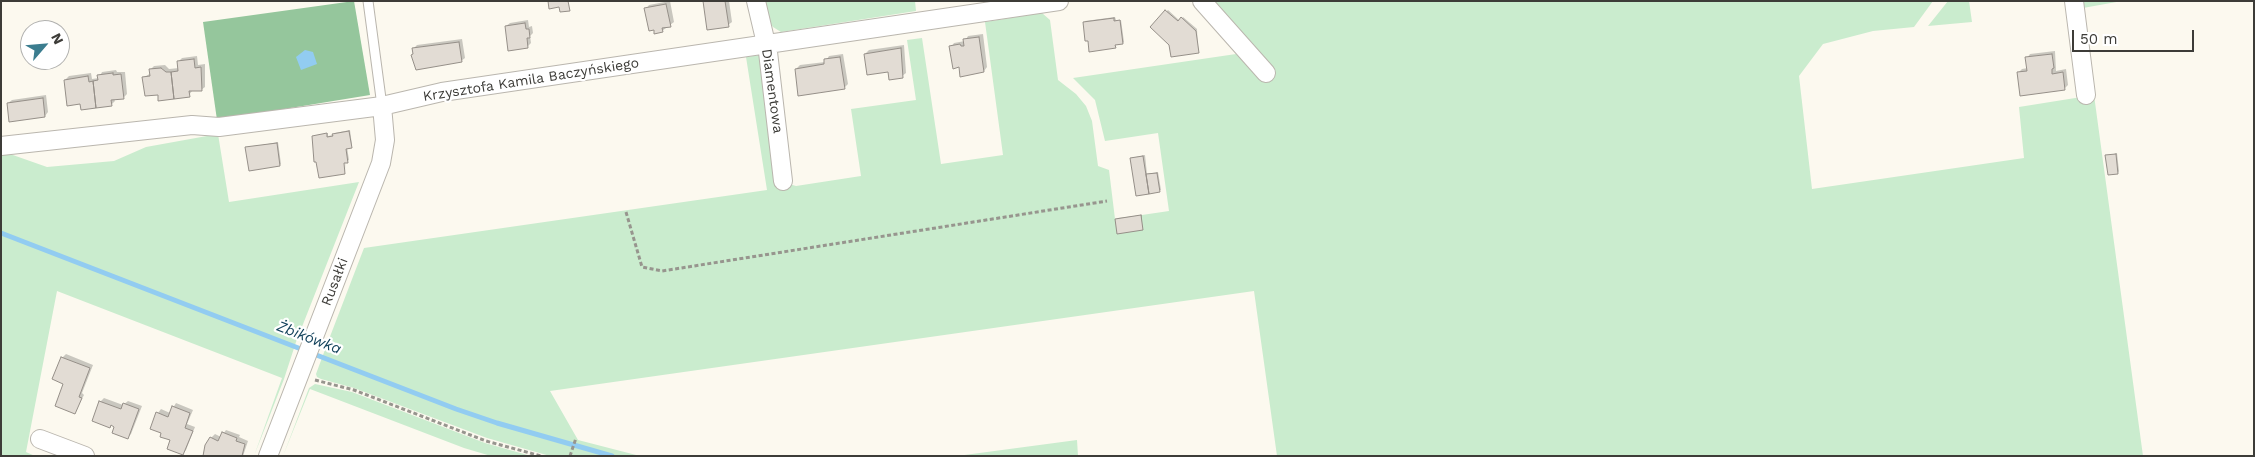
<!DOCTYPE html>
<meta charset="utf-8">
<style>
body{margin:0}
#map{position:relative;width:2255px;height:457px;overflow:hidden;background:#fcf9ef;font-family:"Work Sans",sans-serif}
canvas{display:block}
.frame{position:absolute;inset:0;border:2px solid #3d3c38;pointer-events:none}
.north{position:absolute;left:20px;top:20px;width:50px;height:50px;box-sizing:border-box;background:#fff;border:1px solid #b1b1af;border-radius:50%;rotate:63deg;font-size:14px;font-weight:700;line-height:20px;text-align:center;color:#3d3c38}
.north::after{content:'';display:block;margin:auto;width:18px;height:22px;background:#3b7d8f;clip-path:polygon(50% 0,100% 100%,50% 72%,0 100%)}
.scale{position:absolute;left:2072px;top:30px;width:122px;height:22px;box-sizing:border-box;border:2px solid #3d3c38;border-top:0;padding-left:6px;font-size:15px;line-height:18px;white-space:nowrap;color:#3d3c38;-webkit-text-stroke:4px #fff;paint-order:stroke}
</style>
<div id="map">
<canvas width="2255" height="457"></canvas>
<div class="frame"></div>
<div class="north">N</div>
<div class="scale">50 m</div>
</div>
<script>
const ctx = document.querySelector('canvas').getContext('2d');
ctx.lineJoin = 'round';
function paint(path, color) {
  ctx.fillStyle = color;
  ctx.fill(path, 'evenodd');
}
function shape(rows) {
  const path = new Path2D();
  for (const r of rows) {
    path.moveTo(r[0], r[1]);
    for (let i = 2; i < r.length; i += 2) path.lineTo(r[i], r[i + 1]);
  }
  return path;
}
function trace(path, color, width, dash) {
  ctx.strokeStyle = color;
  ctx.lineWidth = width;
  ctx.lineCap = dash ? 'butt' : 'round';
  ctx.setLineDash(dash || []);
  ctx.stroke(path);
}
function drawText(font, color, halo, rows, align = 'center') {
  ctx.font = font + ' "Work Sans",sans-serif';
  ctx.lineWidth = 4.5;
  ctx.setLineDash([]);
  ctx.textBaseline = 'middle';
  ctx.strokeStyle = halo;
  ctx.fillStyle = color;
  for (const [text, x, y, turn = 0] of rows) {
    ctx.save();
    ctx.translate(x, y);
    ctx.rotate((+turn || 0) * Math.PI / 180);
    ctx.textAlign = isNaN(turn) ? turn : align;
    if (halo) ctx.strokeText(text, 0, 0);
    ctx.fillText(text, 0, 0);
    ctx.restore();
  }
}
paint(shape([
 [764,1,915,1,916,11,781,32,773,27,766,17],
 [1209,1,1933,1,1914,27,1873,31,1823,44,1799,76,1812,189,2024,158,2019,107,2094,95,2143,456,1277,456,1254,291,550,391,578,440,640,456,550,456,487,438,354,388,321,379,317,377,316,374,326,347,364,248,767,190,746,57,760,55,789,184,796,186,861,176,851,109,916,100,907,40,922,38,941,164,1003,155,985,22,1042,13,1050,20,1058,80,1076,94,1086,106,1092,121,1098,166,1109,170,1115,219,1169,211,1158,133,1105,141,1095,100,1073,78,1236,54,1260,79,1270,71],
 [1948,1,1969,1,1972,22,1928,26],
 [2081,1,2122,1,2083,8],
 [218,134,229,202,359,182,296,342,284,379,254,456,282,378,57,291,26,452,35,456,1,456,1,154,10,154,47,167,114,161,146,147],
 [315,384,352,392,485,443,531,456,491,456,464,448,310,389,283,456,309,388],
 [1077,440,1078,456,957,456]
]), '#caecce');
paint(shape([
 [354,1,370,95,217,120,203,22]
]), '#95c69c');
paint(shape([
 [305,50,313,52,317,64,301,70,296,57]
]), '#92ccf1');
paint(shape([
 [670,1,674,22,662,31,655,28,646,9,649,5],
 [704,1,729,1,732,22,728,25],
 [1168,10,1180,21,1183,17,1197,29,1198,51,1170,44,1152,27],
 [1115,17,1116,20,1121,20,1124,42,1123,43,1116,44,1115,47,1089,39,1084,23,1085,21],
 [528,20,529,27,532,26,533,33,530,36,531,43,527,47,506,26,510,23],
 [983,34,987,67,984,71,960,66,951,47,954,43,965,41,968,36],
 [462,39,465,58,461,61,414,53,414,48,417,45],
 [904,45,906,73,902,76,889,71,865,54,869,50],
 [2055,51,2056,71,2066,69,2068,85,2064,89,2019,72,2022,69,2028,68,2027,58,2030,54],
 [843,54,848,84,844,88,796,69,800,65,825,62,829,56],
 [197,56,198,65,205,64,205,87,201,90,192,91,189,95,143,78,151,73,150,70,154,66,165,65,169,69,179,68,178,62,182,58],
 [116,70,117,72,125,72,127,94,124,97,114,99,115,101,111,105,81,103,65,80,69,76,91,73,92,79,99,78,102,72],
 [46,95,48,112,45,116,8,103,12,100],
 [350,130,352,145,347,147,349,160,345,162,346,172,344,157,313,136,328,133,328,136,334,135,335,133],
 [278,142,281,164,280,165,247,148],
 [2117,153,2119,171,2118,173,2107,156],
 [1145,155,1147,174,1158,172,1161,190,1137,195,1131,158],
 [1142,215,1142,229,1116,220,1118,218],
 [66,354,93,365,82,393,84,395,75,412,65,383,62,358],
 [104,398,123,405,128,401,142,406,131,434,127,438,116,426,93,420,101,401],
 [176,403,193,410,187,424,195,427,186,450,183,453,172,440,158,413,161,409,170,413],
 [226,430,240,435,239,437,248,441,243,456,204,456,211,438,215,434,221,437]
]), '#0003');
trace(shape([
 [1,233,456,409,497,423,612,456]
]), '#92ccf1', 5);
const building = shape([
 [548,1,568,1,570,11,560,12,559,7,549,9,548,1],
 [703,1,725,1,729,27,707,30,703,1],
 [666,4,671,27,662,28,663,32,654,34,654,30,649,31,644,8,666,4],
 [1165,10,1178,21,1181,17,1196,31,1199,53,1171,57,1169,45,1150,27,1165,10],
 [1114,18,1114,21,1120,20,1123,44,1115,45,1116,48,1089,52,1088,41,1085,41,1083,22,1114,18],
 [525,23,526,29,529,29,530,38,527,38,528,48,508,51,505,26,525,23],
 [979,37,984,72,960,77,959,67,953,69,949,46,960,44,961,46,964,46,963,39,979,37],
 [459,42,462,62,416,70,411,55,413,54,412,48,459,42],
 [901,48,903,78,889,80,888,72,867,75,864,54,901,48],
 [2052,54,2054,68,2052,69,2052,74,2063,72,2065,90,2020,96,2017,72,2027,71,2025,57,2052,54],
 [840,57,845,89,798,96,795,69,824,64,824,59,840,57],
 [194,59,195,68,201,67,202,91,189,91,190,97,174,99,171,72,178,71,177,61,194,59],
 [161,68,166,72,171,72,174,99,158,101,158,95,145,96,142,77,150,76,149,69,161,68],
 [113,73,113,75,121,74,124,99,111,100,112,106,96,108,93,81,98,80,97,75,113,73],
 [88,76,89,82,93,81,96,108,81,110,80,104,67,106,64,80,88,76],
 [43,98,45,117,9,122,7,103,43,98],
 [349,131,352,148,346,149,348,163,344,163,345,174,319,178,316,162,314,162,312,136,327,133,327,137,333,136,332,134,349,131],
 [277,143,280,166,249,171,245,147,277,143],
 [2116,154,2118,174,2108,175,2105,155,2116,154],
 [1143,156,1149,194,1136,196,1130,158,1143,156],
 [1157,173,1160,192,1149,194,1146,174,1157,173],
 [1141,215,1143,230,1117,234,1115,219,1141,215],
 [61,357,90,368,79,397,82,398,75,414,55,406,63,384,52,379,61,357],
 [99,401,121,409,123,403,139,409,128,439,112,433,114,427,111,425,110,428,92,421,99,401],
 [172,406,190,413,185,428,193,431,183,455,167,449,170,440,160,437,161,433,150,429,156,412,168,417,172,406],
 [222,432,237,438,236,441,245,444,242,456,203,456,205,445,210,437,218,441,222,432]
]);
paint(building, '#e2dcd4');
trace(building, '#958f88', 1);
const lane = shape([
 [368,1,382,106]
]);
const street = shape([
 [756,1,768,52,783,181],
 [1202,1,1266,73],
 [2074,1,2086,95],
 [1,146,192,125,219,127,382,106,442,92,1059,1],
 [40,439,85,456],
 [268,456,381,163,385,140,382,106]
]);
trace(lane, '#bab6ae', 11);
trace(street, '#bab6ae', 20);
trace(shape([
 [626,212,642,267,662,271,1107,201],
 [315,380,354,390,486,441,541,456],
 [570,456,576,438]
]), '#97958e', 3, [4, 2.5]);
trace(lane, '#fff', 9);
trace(street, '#fff', 18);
drawText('14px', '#3d3c38', '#fff', [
 ["Krzysztofa Kamila Baczyńskiego",531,80,-9],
 ["Diamentowa",772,91,82],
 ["Rusałki",335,282,-69]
]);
drawText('italic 15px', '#14435c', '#fff', [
 ["Żbikówka",309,338,21]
]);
</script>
